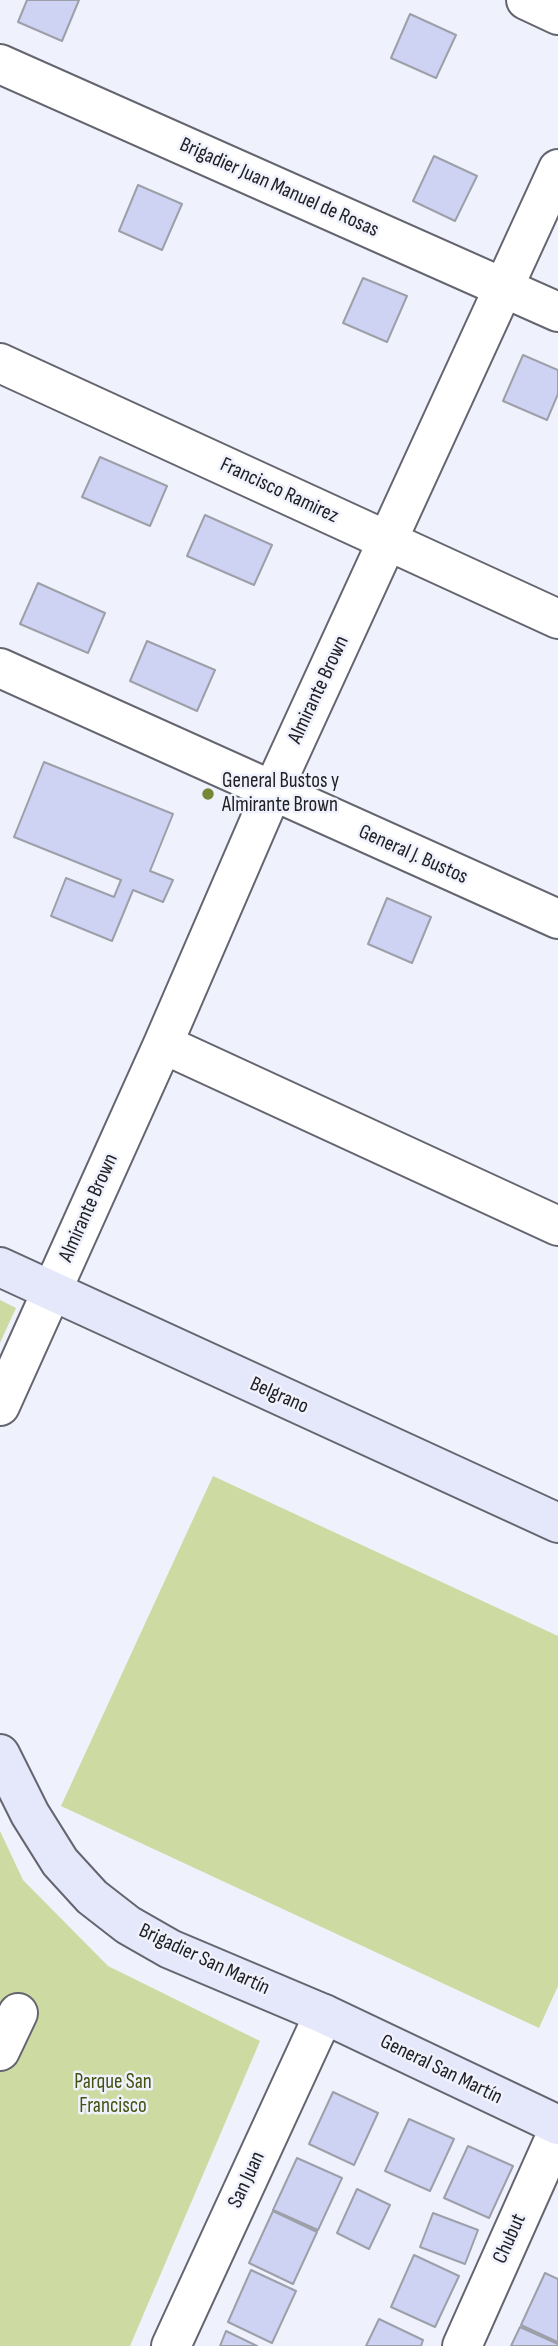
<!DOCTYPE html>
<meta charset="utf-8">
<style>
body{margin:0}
canvas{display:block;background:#eff1fc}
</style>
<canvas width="558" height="2346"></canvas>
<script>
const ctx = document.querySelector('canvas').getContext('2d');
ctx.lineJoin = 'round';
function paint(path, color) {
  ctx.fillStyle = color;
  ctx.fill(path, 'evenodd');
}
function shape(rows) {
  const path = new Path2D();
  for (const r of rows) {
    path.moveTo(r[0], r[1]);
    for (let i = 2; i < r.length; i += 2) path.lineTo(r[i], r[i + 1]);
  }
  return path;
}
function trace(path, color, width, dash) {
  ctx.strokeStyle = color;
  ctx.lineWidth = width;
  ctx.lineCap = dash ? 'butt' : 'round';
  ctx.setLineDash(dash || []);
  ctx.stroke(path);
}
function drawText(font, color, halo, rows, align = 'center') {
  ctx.font = font + ' "Sofia Sans Condensed",sans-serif';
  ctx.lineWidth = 5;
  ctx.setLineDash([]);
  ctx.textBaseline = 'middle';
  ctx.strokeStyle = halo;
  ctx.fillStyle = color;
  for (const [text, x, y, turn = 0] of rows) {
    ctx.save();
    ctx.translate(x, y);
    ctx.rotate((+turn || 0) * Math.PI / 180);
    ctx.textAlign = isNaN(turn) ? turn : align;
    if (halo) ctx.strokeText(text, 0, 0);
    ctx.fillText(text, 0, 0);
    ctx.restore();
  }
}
paint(shape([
 [0,1300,16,1308,0,1343],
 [213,1476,558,1636,558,1986,539,2028,61,1806],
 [0,1831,23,1880,108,1966,260,2041,130,2346,0,2346]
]), '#cddba3');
const building = shape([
 [27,0,79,0,62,41,18,22,27,0],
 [410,14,456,35,436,78,391,58,410,14],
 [434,156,477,176,455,221,413,201,434,156],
 [138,185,182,204,162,250,119,231,138,185],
 [363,278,407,296,387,342,343,323,363,278],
 [523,355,558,370,558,394,547,420,503,401,523,355],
 [100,457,167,486,150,526,82,497,100,457],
 [205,515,272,545,254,585,187,556,205,515],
 [38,583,105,613,88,653,20,624,38,583],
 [147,641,215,670,197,711,130,681,147,641],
 [44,762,173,814,150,871,173,880,163,902,133,890,112,941,51,916,66,878,114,897,121,880,14,837,44,762],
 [387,898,431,917,412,963,368,944,387,898],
 [333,2092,378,2113,354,2165,309,2144,333,2092],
 [409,2119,454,2139,430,2191,385,2171,409,2119],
 [468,2146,513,2166,489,2218,444,2198,468,2146],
 [297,2158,342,2178,318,2230,273,2210,297,2158],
 [357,2189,390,2205,369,2249,337,2233,357,2189],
 [273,2211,317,2232,293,2284,249,2263,273,2211],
 [433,2213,478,2230,465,2264,420,2247,433,2213],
 [414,2255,459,2276,435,2327,391,2307,414,2255],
 [251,2270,296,2291,272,2343,228,2322,251,2270],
 [545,2273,558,2279,558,2342,521,2325,545,2273],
 [379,2319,423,2340,421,2346,366,2346,379,2319],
 [520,2327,558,2344,558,2346,511,2346,520,2327],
 [226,2331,257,2346,220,2346,226,2331]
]);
paint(building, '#ced3f4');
trace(building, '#9d9fa9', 2);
const street = shape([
 [526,0,558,15],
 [0,64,558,312],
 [0,363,558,619],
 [0,668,558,919],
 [163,1044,558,1226],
 [0,1406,163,1044,272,792,558,169],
 [0,2051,18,2013],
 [171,2346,324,2014],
 [462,2346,558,2131]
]);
const secondary = shape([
 [0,1267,558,1523],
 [0,1754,30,1814,60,1862,92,1897,128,1925,170,1949,324,2014,558,2125]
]);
trace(street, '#64656f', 42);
trace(secondary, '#64656f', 42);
trace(street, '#fff', 38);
trace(secondary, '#e5e7fa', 38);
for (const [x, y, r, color] of [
 [208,794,7,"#778737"]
]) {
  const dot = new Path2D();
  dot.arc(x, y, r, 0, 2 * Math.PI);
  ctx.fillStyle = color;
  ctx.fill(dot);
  trace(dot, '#eff1fc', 2.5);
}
drawText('21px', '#212125', '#eff1fc', [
 ["Brigadier Juan Manuel de Rosas",279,188,24],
 ["Francisco Ramirez",279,491,25],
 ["Almirante Brown",319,690,-65],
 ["General J. Bustos",413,855,24],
 ["Almirante Brown",89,1208,-66],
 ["Belgrano",279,1396,24],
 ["Brigadier San Martín",204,1960,25],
 ["General San Martín",441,2070,26],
 ["San Juan",247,2180,-65],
 ["Chubut",510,2239,-66]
]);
drawText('21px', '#212125', '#eff1fc', [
 ["General Bustos y",222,782],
 ["Almirante Brown",222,806]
], 'left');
drawText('21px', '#465111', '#eff1fc', [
 ["Parque San",113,2083],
 ["Francisco",113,2107]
]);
</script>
